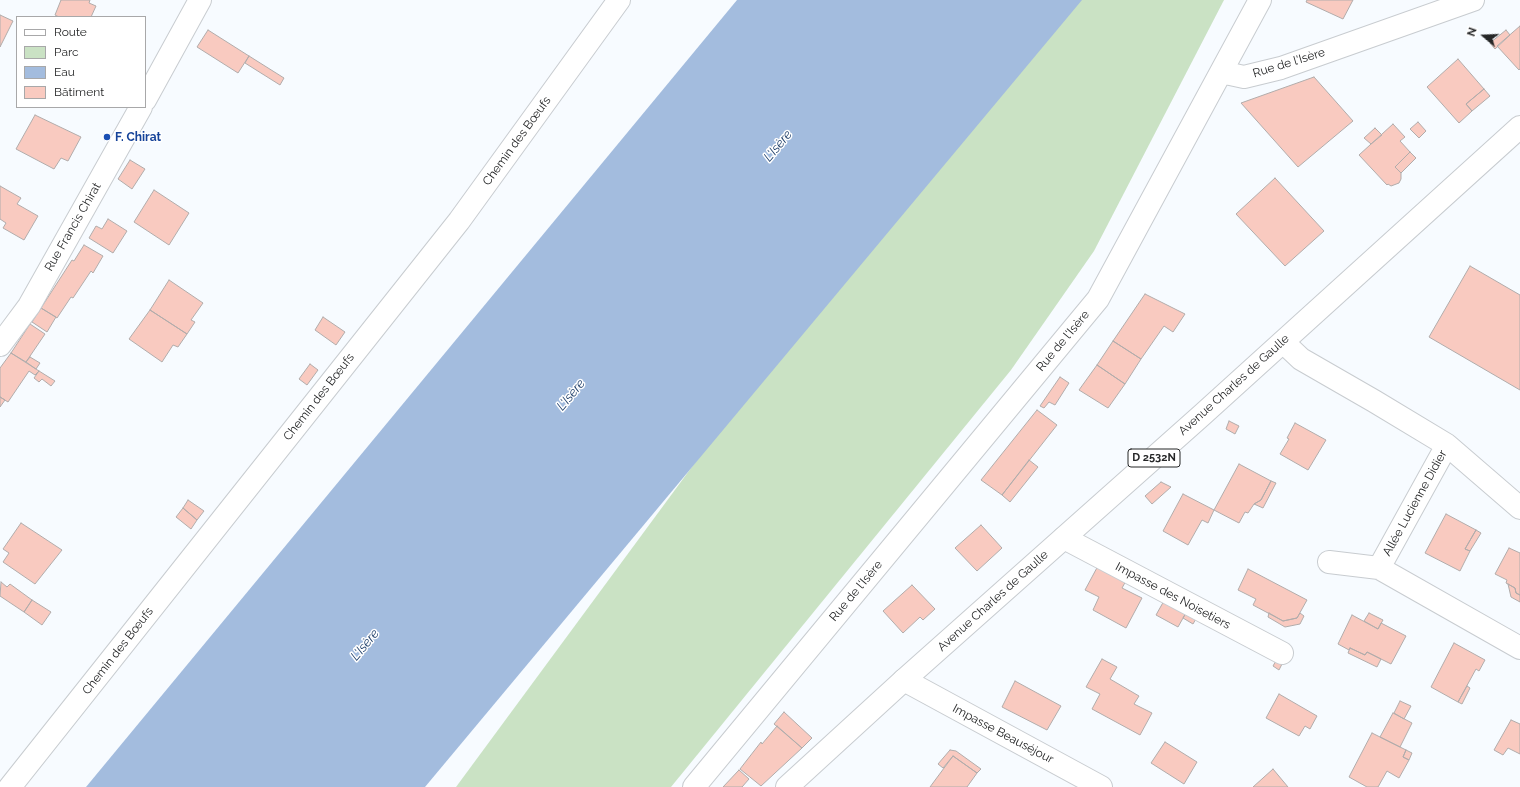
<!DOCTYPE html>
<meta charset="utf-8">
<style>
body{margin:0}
#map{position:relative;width:1520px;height:787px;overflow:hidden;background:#f7fbff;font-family:Raleway,sans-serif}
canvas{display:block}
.legend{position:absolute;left:16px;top:16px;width:130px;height:92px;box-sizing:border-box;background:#fff;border:1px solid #a8a8a9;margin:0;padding:5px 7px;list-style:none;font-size:12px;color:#252627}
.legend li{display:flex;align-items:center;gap:8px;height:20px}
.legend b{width:20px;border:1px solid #a8a8a9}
.north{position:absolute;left:1464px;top:16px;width:40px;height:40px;-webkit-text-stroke:3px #fff;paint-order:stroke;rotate:289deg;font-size:11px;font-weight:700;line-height:16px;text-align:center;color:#252627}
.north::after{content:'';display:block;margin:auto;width:14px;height:18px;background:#252627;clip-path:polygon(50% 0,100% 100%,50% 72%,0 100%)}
</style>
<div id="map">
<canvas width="1520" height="787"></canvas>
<ul class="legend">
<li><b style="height:5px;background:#fff"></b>Route</li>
<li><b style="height:11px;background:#cae2c4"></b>Parc</li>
<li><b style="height:11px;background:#a3bcde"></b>Eau</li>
<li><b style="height:11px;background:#f9cac0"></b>Bâtiment</li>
</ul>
<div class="north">N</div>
</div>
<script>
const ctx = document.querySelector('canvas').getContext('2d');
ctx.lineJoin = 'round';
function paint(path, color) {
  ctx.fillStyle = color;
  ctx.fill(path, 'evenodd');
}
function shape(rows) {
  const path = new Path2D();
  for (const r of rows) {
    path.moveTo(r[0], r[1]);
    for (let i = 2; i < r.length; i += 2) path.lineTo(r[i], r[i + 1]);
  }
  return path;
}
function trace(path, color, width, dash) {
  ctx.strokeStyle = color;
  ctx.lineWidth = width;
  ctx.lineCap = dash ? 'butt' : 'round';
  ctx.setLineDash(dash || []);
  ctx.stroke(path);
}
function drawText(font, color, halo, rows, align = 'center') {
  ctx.font = font + ' Raleway,sans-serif';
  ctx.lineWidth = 3;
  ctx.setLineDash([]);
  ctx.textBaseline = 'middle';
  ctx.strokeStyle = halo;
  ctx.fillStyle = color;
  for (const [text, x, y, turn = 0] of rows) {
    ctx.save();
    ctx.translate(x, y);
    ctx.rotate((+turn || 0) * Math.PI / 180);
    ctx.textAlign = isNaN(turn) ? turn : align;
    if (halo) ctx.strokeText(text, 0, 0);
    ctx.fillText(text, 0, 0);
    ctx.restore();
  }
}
paint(shape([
 [1036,0,1224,0,1094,251,1011,370,671,787,456,787]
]), '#cae2c4');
paint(shape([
 [737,0,1082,0,425,787,86,787]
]), '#a3bcde');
const building = shape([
 [61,0,90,0,89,3,96,6,91,17,59,17,55,15,61,0],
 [1307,0,1353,0,1343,19,1306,2,1307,0],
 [0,15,13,21,0,47,0,15],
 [1520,26,1520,69,1519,70,1497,46,1520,26],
 [208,30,249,56,238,73,197,47,208,30],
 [1506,30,1510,35,1495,49,1490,43,1506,30],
 [249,56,284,78,280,85,245,63,249,56],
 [1458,59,1484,89,1466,104,1472,111,1459,123,1427,87,1458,59],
 [1314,77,1353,121,1298,167,1241,103,1314,77],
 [1484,89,1490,96,1472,111,1466,104,1484,89],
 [35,115,81,137,68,161,61,158,54,169,16,149,35,115],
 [1418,122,1426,131,1419,138,1410,129,1418,122],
 [1393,124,1405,137,1400,141,1410,152,1395,167,1401,173,1401,179,1399,183,1391,186,1388,184,1387,185,1359,155,1393,124],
 [1375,128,1382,135,1371,144,1364,138,1375,128],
 [1410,152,1416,158,1401,173,1395,167,1410,152],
 [130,160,145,169,132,189,118,179,130,160],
 [1275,178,1324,231,1285,266,1236,214,1275,178],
 [0,186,21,198,17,204,38,216,24,240,3,228,6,223,0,219,0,186],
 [154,190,189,213,169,245,134,222,154,190],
 [108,219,127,231,113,253,89,238,96,226,102,229,108,219],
 [84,245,103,256,93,273,91,271,73,298,71,297,57,318,41,308,72,260,74,261,84,245],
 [1470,266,1520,295,1520,390,1429,337,1470,266],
 [169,280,203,303,191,320,195,322,187,334,150,310,169,280],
 [1145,294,1185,314,1173,332,1164,326,1141,359,1113,341,1145,294],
 [41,308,56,317,47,332,32,322,41,308],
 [150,310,187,334,178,347,173,345,162,362,129,339,150,310],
 [323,317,345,332,336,345,315,330,323,317],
 [30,324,45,334,26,362,11,353,30,324],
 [1113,341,1141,359,1125,384,1097,365,1113,341],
 [11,353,39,371,35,375,29,371,8,402,0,397,0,368,11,353],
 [30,357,40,363,36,369,26,362,30,357],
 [310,364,318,370,307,385,299,379,310,364],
 [1097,365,1125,384,1108,408,1079,390,1097,365],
 [39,371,55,381,51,386,42,379,39,382,34,378,39,371],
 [1060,377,1069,383,1055,405,1049,402,1044,408,1040,406,1060,377],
 [0,397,5,400,0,407,0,397],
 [1037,410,1057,425,1002,495,981,480,1037,410],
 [1229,421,1239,426,1235,434,1226,429,1229,421],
 [1295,423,1326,440,1308,470,1280,454,1289,439,1287,438,1295,423],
 [1029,460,1038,467,1010,502,1002,495,1029,460],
 [1239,464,1271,481,1261,500,1254,504,1248,513,1245,512,1239,523,1214,510,1239,464],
 [1271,481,1276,483,1263,508,1254,504,1261,500,1271,481],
 [1161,482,1171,487,1152,504,1145,496,1161,482],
 [1183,494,1214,510,1208,523,1202,520,1188,545,1163,531,1183,494],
 [188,500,204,511,197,520,183,508,188,500],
 [183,508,197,520,191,529,176,517,183,508],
 [1446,514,1476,530,1465,549,1470,551,1460,571,1425,553,1446,514],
 [21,523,62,550,35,584,3,562,9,553,3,549,21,523],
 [981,525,1002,548,977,571,955,548,981,525],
 [1476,530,1481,533,1470,551,1465,549,1476,530],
 [1509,548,1520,553,1520,595,1516,593,1515,588,1506,583,1507,580,1495,574,1509,548],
 [1099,564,1127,579,1122,588,1142,598,1126,628,1093,610,1099,597,1085,590,1099,564],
 [1248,569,1307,600,1297,618,1283,621,1253,605,1256,599,1238,590,1248,569],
 [1,582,7,587,10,584,32,600,24,612,0,596,1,582],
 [1508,584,1515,588,1516,593,1520,595,1520,602,1511,597,1508,584],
 [912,585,935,609,923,620,920,617,903,633,883,611,912,585],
 [1165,599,1187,611,1178,627,1156,615,1165,599],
 [32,600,51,612,42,625,24,612,32,600],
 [1187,611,1197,617,1193,624,1183,618,1187,611],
 [1269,613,1283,621,1297,618,1300,613,1304,616,1300,624,1285,627,1268,617,1269,613],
 [1369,613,1383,620,1378,629,1364,621,1369,613],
 [1352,615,1378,629,1381,623,1406,636,1391,664,1367,652,1365,655,1350,648,1349,650,1338,644,1352,615],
 [1454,643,1485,660,1479,671,1476,669,1458,702,1431,687,1454,643],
 [1350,648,1365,655,1367,652,1381,659,1377,667,1348,653,1350,648],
 [1102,659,1117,667,1110,679,1139,696,1134,704,1152,713,1140,735,1092,709,1100,694,1086,687,1102,659],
 [1277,659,1283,662,1279,670,1273,666,1277,659],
 [1015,681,1061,706,1047,730,1002,707,1015,681],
 [1467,686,1470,688,1462,704,1458,702,1467,686],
 [1279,694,1317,716,1310,729,1305,726,1299,736,1266,718,1279,694],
 [1400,701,1411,706,1404,719,1394,713,1400,701],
 [784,712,812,738,802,748,774,724,784,712],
 [1393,713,1412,723,1400,747,1380,737,1393,713],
 [1511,720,1520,724,1520,754,1508,748,1503,755,1494,750,1511,720],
 [777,726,802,748,761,786,740,769,761,742,762,744,777,726],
 [1372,733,1406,750,1403,757,1409,760,1399,778,1387,771,1378,787,1367,787,1349,777,1372,733],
 [1165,742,1197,762,1184,784,1151,763,1165,742],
 [950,750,956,751,981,769,977,773,953,756,943,768,938,764,950,750],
 [1406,750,1412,753,1409,760,1403,757,1406,750],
 [953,756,977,773,967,787,930,787,953,756],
 [1273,769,1288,787,1253,787,1273,769],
 [739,770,749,779,742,787,723,787,739,770]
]);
paint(building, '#f9cac0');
trace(building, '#b1acab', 1);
const street = shape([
 [1221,72,1260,0],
 [145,100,200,0],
 [1283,342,1301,359,1374,401,1447,445,1379,568],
 [0,345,29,306,141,107],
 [1447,445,1520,508],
 [1064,538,1282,653],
 [1329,562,1379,568,1520,648],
 [904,680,1101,787],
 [10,787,459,221,619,0],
 [694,787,1098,299,1221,72,1244,77,1281,68,1473,0]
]);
const primary = shape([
 [787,787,904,680,1202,415,1520,127]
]);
trace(street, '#c8ccd0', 24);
trace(primary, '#c8ccd0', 24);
trace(street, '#fff', 22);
trace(primary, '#fff', 22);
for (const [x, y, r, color] of [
 [107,137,4,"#1a4fb4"]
]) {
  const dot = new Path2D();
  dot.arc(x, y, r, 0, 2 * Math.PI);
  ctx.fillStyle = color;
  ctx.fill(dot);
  trace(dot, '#fff', 1.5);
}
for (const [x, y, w] of [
 [1154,458,52]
]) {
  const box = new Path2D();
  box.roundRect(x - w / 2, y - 9, w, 18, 3);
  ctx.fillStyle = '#fff';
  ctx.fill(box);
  trace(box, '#252627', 1);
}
drawText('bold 11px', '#252627', null, [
 ["D 2532N",1154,458]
]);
drawText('12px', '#252627', '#fff', [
 ["Rue de l'Isère",1289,63,-17],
 ["Chemin des Bœufs",517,141,-54],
 ["Rue Francis Chirat",73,227,-60],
 ["Rue de l'Isère",1063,341,-50],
 ["Avenue Charles de Gaulle",1234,385,-42],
 ["Chemin des Bœufs",319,397,-52],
 ["Allée Lucienne Didier",1415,503,-61],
 ["Rue de l'Isère",856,591,-50],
 ["Impasse des Noisetiers",1173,596,28],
 ["Avenue Charles de Gaulle",993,601,-42],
 ["Chemin des Bœufs",118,651,-52],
 ["Impasse Beauséjour",1003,734,28]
]);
drawText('bold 12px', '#164399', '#fff', [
 ["F. Chirat",115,137]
], 'left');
drawText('italic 13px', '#1b3c68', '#fff', [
 ["L'Isère",778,146,-50],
 ["L'Isère",571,395,-50],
 ["L'Isère",365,645,-50]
]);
</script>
